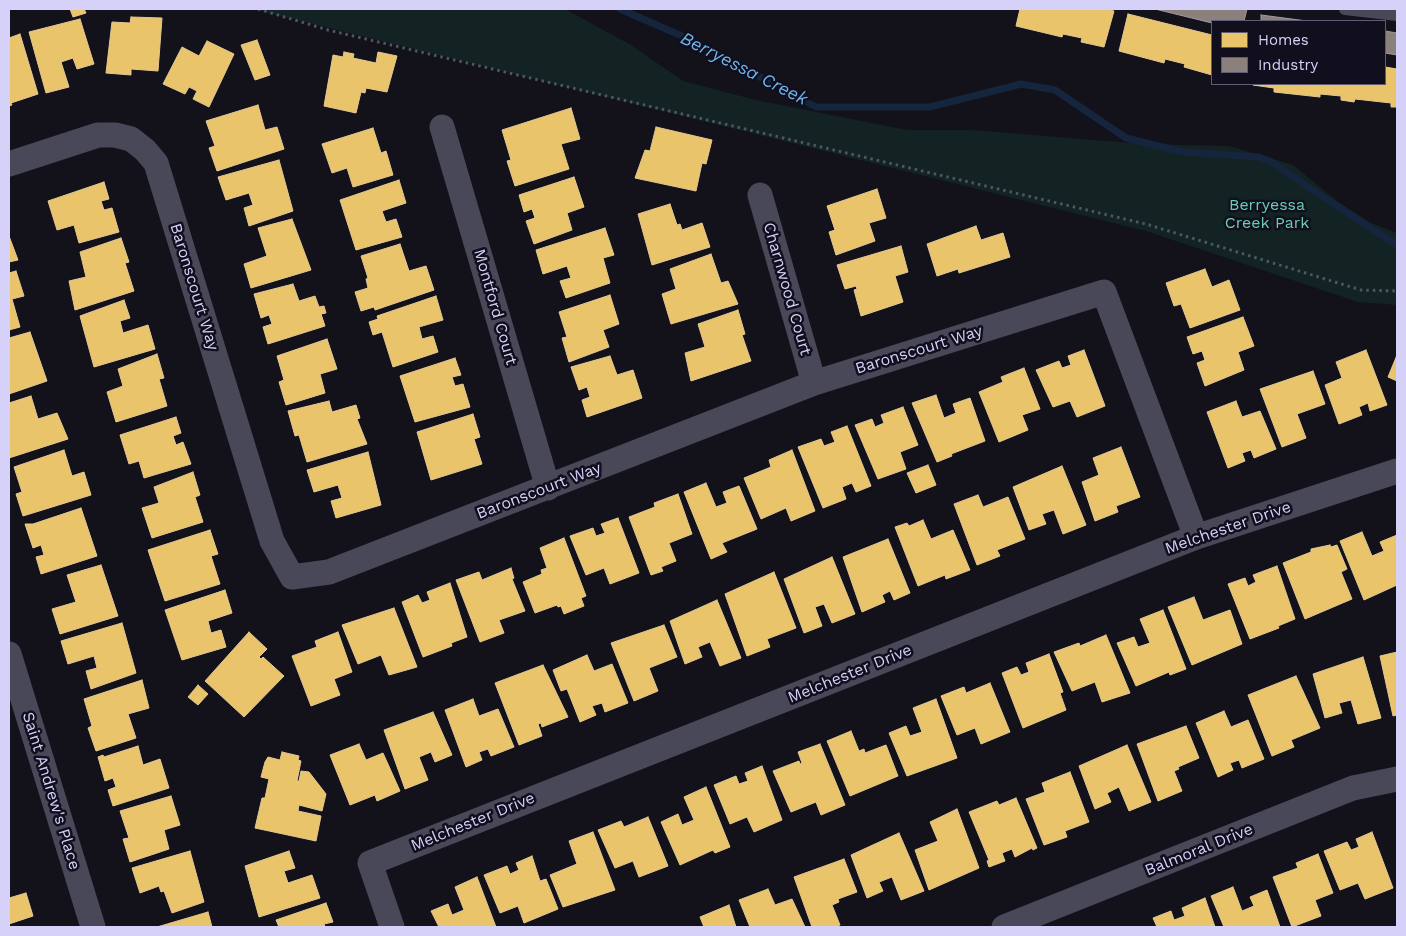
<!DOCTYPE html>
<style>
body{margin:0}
#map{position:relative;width:1406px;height:936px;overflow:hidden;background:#13121a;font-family:"Work Sans",sans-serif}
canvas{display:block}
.frame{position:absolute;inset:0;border:10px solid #d5d1f9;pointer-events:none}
.legend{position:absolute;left:1211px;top:20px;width:175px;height:65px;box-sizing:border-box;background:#110f1d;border:1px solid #5f5d75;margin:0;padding:6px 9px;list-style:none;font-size:15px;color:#d5d1f9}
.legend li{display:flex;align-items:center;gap:10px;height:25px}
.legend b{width:25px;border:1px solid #5f5d75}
</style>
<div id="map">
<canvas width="1406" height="936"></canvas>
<div class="frame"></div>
<ul class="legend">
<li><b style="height:14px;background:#e9c46a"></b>Homes</li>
<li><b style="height:14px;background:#8a817c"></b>Industry</li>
</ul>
</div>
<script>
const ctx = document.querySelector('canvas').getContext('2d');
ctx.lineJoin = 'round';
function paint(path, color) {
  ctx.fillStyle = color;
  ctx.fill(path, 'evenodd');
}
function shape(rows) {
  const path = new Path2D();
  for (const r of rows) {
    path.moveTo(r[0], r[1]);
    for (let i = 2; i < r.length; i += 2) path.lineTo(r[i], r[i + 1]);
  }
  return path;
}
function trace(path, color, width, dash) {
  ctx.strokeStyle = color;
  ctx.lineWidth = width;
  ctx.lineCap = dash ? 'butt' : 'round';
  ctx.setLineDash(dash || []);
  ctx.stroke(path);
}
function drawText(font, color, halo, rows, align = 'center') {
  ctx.font = font + ' "Work Sans",sans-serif';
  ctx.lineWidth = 5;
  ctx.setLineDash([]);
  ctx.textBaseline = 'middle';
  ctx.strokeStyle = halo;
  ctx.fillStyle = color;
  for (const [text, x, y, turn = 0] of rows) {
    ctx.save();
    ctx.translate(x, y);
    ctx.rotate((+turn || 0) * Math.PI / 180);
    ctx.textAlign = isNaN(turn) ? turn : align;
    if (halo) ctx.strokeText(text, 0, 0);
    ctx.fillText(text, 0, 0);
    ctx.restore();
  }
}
paint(shape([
 [253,9,565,9,631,45,683,81,756,100,907,130,972,130,1143,144,1229,146,1293,165,1337,201,1369,222,1397,233,1397,305,1358,302,1146,231]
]), '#132324');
const homes = shape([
 [70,9,84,9,86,13,73,17,70,9],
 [1020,9,1105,9,1114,11,1104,47,1081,42,1082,38,1063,34,1062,37,1016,26,1020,9],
 [1128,14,1212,35,1212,75,1184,67,1185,64,1165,59,1164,63,1119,51,1128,14],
 [131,17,162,18,158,71,131,69,131,75,106,73,112,22,130,23,131,17],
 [80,19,94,64,77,69,73,58,61,62,69,87,46,93,29,32,80,19],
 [20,34,38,94,11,103,12,105,9,106,9,38,20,34],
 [257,40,270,75,255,80,241,45,257,40],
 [207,41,234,54,209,107,193,99,197,91,189,87,185,94,163,84,182,47,199,56,207,41],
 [344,52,354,54,353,58,376,63,378,52,397,56,387,92,366,88,365,93,361,92,356,113,324,106,333,55,343,57,344,52],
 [1385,67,1397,69,1397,107,1391,107,1391,103,1355,99,1354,102,1341,100,1341,96,1320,94,1320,97,1274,92,1274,88,1253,85,1385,84,1385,67],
 [258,105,265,130,277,127,284,149,217,171,209,148,215,146,206,121,258,105],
 [571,108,580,139,561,144,569,169,515,186,507,161,511,160,502,130,571,108],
 [656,127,712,140,706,164,702,163,696,191,635,178,645,150,650,151,656,127],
 [373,128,381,153,386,151,393,175,353,187,347,168,332,173,322,144,373,128],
 [279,160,293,211,249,226,244,208,253,205,249,193,226,200,218,177,279,160],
 [574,177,584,207,567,213,572,230,534,244,526,221,535,218,532,209,524,212,519,195,574,177],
 [399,180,406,203,382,211,386,222,396,219,402,237,356,250,340,200,399,180],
 [104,182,109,199,101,201,104,210,112,208,119,232,79,243,74,225,57,230,48,201,104,182],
 [877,189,886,218,869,223,875,241,836,255,829,232,835,230,827,206,877,189],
 [670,204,677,225,680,224,682,230,702,223,710,247,652,265,638,214,670,204],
 [292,219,311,270,251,288,244,264,267,256,258,228,292,219],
 [976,226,981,240,1003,233,1010,257,959,273,958,269,937,276,927,244,976,226],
 [605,228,614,255,603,258,610,283,566,298,560,281,571,278,567,266,543,274,536,250,605,228],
 [9,236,18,260,9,262,9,236],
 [121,238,129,262,125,263,134,291,75,310,69,281,86,277,80,252,121,238],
 [400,244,409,271,426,266,434,290,375,310,374,307,361,311,355,292,368,288,366,279,368,278,361,256,400,244],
 [901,246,908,272,895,276,903,302,861,316,854,290,857,289,856,286,845,289,837,265,901,246],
 [711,254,721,283,728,281,738,304,671,324,662,294,676,289,670,269,711,254],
 [1205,269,1212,287,1229,280,1240,310,1190,328,1181,304,1174,306,1166,283,1205,269],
 [16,271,24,296,12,299,20,327,9,330,9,273,16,271],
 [293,284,299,301,315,296,319,307,324,306,326,313,321,314,325,326,268,344,263,327,272,324,269,315,261,318,254,294,293,284],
 [610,295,619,324,603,330,609,347,569,362,562,338,567,337,559,312,610,295],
 [436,296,443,320,419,327,422,339,433,336,438,352,393,367,382,332,373,335,369,322,378,319,377,316,436,296],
 [124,300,130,318,120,321,123,333,148,325,155,349,94,367,80,316,124,300],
 [738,310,745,334,742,335,751,361,691,381,685,353,705,347,698,324,738,310],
 [1243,317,1254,346,1238,352,1244,370,1205,386,1197,363,1205,360,1202,351,1193,354,1187,337,1243,317],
 [30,332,47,381,9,394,9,338,30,332],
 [327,339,337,369,320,374,325,393,286,405,279,382,284,380,277,356,327,339],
 [1084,350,1105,406,1077,417,1070,401,1053,407,1036,370,1059,361,1062,368,1071,365,1068,356,1084,350],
 [1366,350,1387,405,1370,411,1368,403,1359,407,1362,415,1339,424,1325,385,1342,378,1336,362,1366,350],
 [157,354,164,378,159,379,167,406,116,422,107,392,123,386,118,369,157,354],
 [1397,355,1397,381,1388,377,1397,355],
 [610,356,617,375,633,370,642,398,587,417,582,400,590,397,587,387,579,390,571,367,610,356],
 [455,358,461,375,452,377,455,386,463,384,470,407,415,422,400,376,455,358],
 [1024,368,1040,409,1022,415,1028,430,999,442,979,392,1003,382,1001,377,1024,368],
 [1313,371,1325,404,1297,414,1306,438,1282,447,1260,389,1313,371],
 [936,395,944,418,956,413,953,404,970,398,985,441,951,454,952,456,937,462,912,403,936,395],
 [31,396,38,419,57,413,68,439,9,458,9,403,31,396],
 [329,401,332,412,356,405,360,418,357,419,367,444,307,462,299,435,295,436,288,411,329,401],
 [1236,401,1242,417,1260,411,1276,449,1254,458,1251,450,1242,453,1245,461,1228,468,1207,412,1236,401],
 [903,407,918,445,900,452,906,469,878,479,855,425,872,419,875,427,884,423,881,415,903,407],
 [473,414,480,437,474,439,482,464,431,480,417,432,473,414],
 [176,417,181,433,173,436,176,445,183,442,191,464,144,478,139,461,129,464,120,435,176,417],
 [847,426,871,486,856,492,852,483,842,487,846,499,823,508,798,447,821,439,824,446,835,442,831,432,847,426],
 [1121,447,1140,497,1116,506,1118,512,1095,521,1082,482,1099,475,1093,458,1121,447],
 [64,450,72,476,84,472,91,495,23,516,16,494,22,492,14,467,64,450],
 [792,450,815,511,791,521,786,508,761,519,744,478,771,467,769,460,792,450],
 [368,452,381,505,336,518,331,501,342,498,338,485,314,492,307,470,368,452],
 [928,465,936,485,916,493,907,473,928,465],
 [1062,466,1086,525,1063,534,1054,510,1042,514,1046,524,1029,530,1013,487,1062,466],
 [193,472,200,495,195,497,203,522,152,538,142,508,159,503,154,487,193,472],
 [706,483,716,507,727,503,723,492,739,486,757,529,722,543,727,552,711,559,684,492,706,483],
 [678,494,692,534,669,543,676,561,661,567,663,571,651,575,629,517,655,507,654,503,678,494],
 [978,495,983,507,1008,497,1025,539,997,550,1000,556,977,565,954,504,978,495],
 [81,508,97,556,41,574,36,557,44,555,41,545,33,548,25,524,33,524,81,508],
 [618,518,639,573,610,584,604,568,586,575,570,536,593,528,596,536,605,533,601,524,618,518],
 [923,520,931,539,953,530,970,570,946,579,945,575,918,586,895,527,907,523,909,526,923,520],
 [210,530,218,554,211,556,220,584,165,601,148,550,210,530],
 [1362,532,1372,556,1384,551,1380,542,1397,535,1397,585,1364,600,1340,541,1362,532],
 [564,538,586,596,581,598,584,606,564,614,561,606,558,607,557,605,535,613,523,582,542,574,541,570,547,568,540,548,564,538],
 [888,539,910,593,894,600,890,591,882,595,885,602,862,612,843,557,888,539],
 [1330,545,1331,547,1337,545,1347,569,1341,572,1352,599,1305,619,1283,563,1311,552,1311,549,1330,545],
 [832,557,855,614,832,623,824,604,815,607,822,626,804,633,784,579,832,557],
 [101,565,118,616,60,634,52,609,76,602,67,575,101,565],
 [1277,566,1295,619,1278,626,1279,628,1250,639,1228,584,1245,578,1248,586,1256,582,1253,575,1277,566],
 [511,568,514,578,512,579,525,611,499,620,504,633,480,642,456,580,479,572,482,580,511,568],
 [774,572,796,628,767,639,770,647,747,656,725,594,774,572],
 [450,583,467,637,451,643,452,646,423,657,402,602,418,595,422,603,430,600,427,592,450,583],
 [225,590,232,613,208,621,211,633,221,630,226,647,182,660,165,610,225,590],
 [1194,597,1203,620,1230,610,1242,644,1192,665,1168,607,1194,597],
 [717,600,741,658,720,666,710,642,698,647,702,657,685,664,670,621,717,600],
 [394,608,417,667,389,675,381,655,358,664,342,625,394,608],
 [1163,610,1186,669,1170,675,1169,672,1136,686,1117,643,1134,637,1138,647,1150,643,1140,619,1163,610],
 [122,623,136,673,91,689,86,671,97,668,94,656,68,664,61,641,122,623],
 [664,625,677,657,649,668,658,691,634,701,611,643,664,625],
 [249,632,267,649,259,657,261,659,263,657,284,676,244,717,205,681,249,632],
 [338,632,352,672,334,679,340,695,311,706,292,656,317,647,315,641,338,632],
 [1106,635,1130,693,1102,702,1095,682,1072,691,1054,652,1079,643,1080,646,1106,635],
 [1397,652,1397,715,1393,716,1380,656,1397,652],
 [1049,654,1063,692,1060,693,1066,710,1023,728,1002,673,1017,667,1021,675,1029,672,1026,663,1049,654],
 [587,655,594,671,612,664,628,703,605,712,602,703,592,706,596,715,580,722,567,689,561,691,553,670,587,655],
 [1363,657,1381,718,1358,724,1351,700,1339,703,1342,713,1325,718,1313,674,1363,657],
 [543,665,568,717,542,727,541,723,538,724,542,736,519,745,495,683,543,665],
 [1296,676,1320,728,1291,740,1294,747,1272,756,1248,695,1296,676],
 [142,680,149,708,128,714,136,738,96,751,88,728,92,726,84,699,142,680],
 [990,683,1010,732,981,744,975,728,957,735,941,696,964,687,966,693,990,683],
 [198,685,208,694,198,705,188,697,198,685],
 [473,699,479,716,498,709,514,747,491,756,488,749,479,752,482,760,466,767,445,710,473,699],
 [936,699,957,758,907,776,889,733,906,726,910,736,922,732,913,708,936,699],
 [1224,711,1231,727,1248,720,1264,759,1242,768,1239,760,1230,763,1233,770,1218,777,1196,723,1224,711],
 [433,712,452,755,435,762,431,752,419,757,428,780,405,789,384,730,433,712],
 [1186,726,1199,758,1178,767,1179,769,1174,771,1182,791,1158,801,1137,744,1186,726],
 [851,731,859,751,864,749,865,753,886,745,898,776,850,796,827,741,851,731],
 [359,744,366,760,383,753,400,791,377,801,375,795,350,805,330,755,359,744],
 [820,744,845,805,821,815,816,802,791,812,773,771,799,761,800,764,802,763,798,752,820,744],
 [1127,745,1151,802,1129,811,1119,787,1107,793,1111,802,1095,809,1079,766,1127,745],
 [138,746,143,765,160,759,169,788,113,806,108,790,116,787,113,778,105,781,98,757,103,755,104,757,138,746],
 [282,752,299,756,298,760,301,761,297,781,299,781,301,771,309,772,326,794,322,811,299,805,298,811,321,816,316,841,255,828,262,798,265,798,269,779,261,777,265,762,268,757,280,760,282,752],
 [762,766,782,820,754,832,747,817,730,824,714,785,736,776,739,784,748,781,745,773,762,766],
 [1070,772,1089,822,1065,831,1067,837,1044,845,1026,799,1045,792,1042,783,1070,772],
 [706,787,730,847,715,853,713,850,680,865,661,822,678,814,682,825,694,820,684,797,706,787],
 [171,796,180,825,164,830,169,849,130,862,123,839,129,838,120,811,171,796],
 [1016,798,1037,848,1033,850,1032,848,1015,857,1012,849,1002,853,1005,861,989,867,987,861,989,860,969,812,997,801,999,805,1016,798],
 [957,809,979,868,929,890,915,850,938,841,930,822,957,809],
 [648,817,668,866,639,877,633,861,615,868,598,830,621,821,624,827,648,817],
 [593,832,615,890,563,907,550,875,577,864,569,841,593,832],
 [1372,832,1393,888,1365,899,1358,883,1340,890,1324,851,1347,842,1351,850,1359,847,1356,839,1372,832],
 [899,833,924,891,901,900,892,877,879,882,883,891,867,898,851,855,899,833],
 [190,851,204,902,172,913,164,891,161,892,159,886,140,893,132,868,190,851],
 [289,851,295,868,284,871,288,883,312,875,320,898,259,917,245,866,289,851],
 [1318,854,1333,893,1315,900,1321,916,1292,927,1273,877,1298,868,1296,863,1318,854],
 [532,856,540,881,546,879,558,909,524,923,518,906,500,913,484,875,507,866,510,874,519,870,516,863,532,856],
 [844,859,857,892,838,899,839,902,832,905,840,925,834,927,812,927,794,877,844,859],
 [477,877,496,927,439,927,431,911,448,904,452,915,464,910,455,887,477,877],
 [1233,887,1242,911,1254,906,1250,897,1267,890,1280,927,1224,927,1211,896,1233,887],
 [768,889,775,905,792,899,805,927,750,927,739,900,768,889],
 [26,893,33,916,9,924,9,898,26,893],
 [1205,898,1215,927,1157,927,1153,918,1171,911,1174,920,1185,916,1182,908,1205,898],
 [326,903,333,922,324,924,325,927,279,927,276,920,326,903],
 [729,905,736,927,704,927,700,917,729,905],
 [208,912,212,927,157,927,208,912]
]);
paint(homes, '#e9c46a');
trace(homes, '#e3c895', 1);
const industry = shape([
 [1155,9,1247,9,1244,21,1212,21,1212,23,1155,9],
 [1261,15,1307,21,1261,21,1261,15],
 [1385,31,1397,33,1397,55,1385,53,1385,31]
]);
paint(industry, '#8a817c');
trace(industry, '#a099a2', 1);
trace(shape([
 [620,9,691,40,816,107,930,107,1021,84,1055,90,1126,138,1183,152,1259,157,1274,163,1306,186,1397,245]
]), '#15253d', 7);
trace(shape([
 [258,9,328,30,1146,224,1361,290,1397,291]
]), '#4c5761', 3, [2.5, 4]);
trace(shape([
 [1345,9,1397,15]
]), '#494859', 12);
trace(shape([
 [442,127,548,488],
 [9,164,98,135,115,135,131,139,145,150,156,163,272,541,292,577,329,572,814,383,1104,292,1196,537],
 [760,195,814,383],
 [9,654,93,927],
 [392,927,370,863,1196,537,1397,471],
 [1004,927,1353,788,1397,779]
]), '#494859', 25);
drawText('16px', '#68ceb3', '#110f1d', [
 ["Berryessa",1267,205],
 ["Creek Park",1267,223]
]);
drawText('16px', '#d5d1f9', '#110f1d', [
 ["Baronscourt Way",194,287,73],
 ["Charnwood Court",787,289,74],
 ["Montford Court",495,307,74],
 ["Baronscourt Way",919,350,-17],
 ["Baronscourt Way",539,491,-21],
 ["Melchester Drive",1228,528,-19],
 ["Melchester Drive",850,674,-22],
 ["Saint Andrew's Place",51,791,73],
 ["Melchester Drive",473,822,-22],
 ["Balmoral Drive",1199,850,-22]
]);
drawText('italic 18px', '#6eb3ea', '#110f1d', [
 ["Berryessa Creek",744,69,27]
]);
</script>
